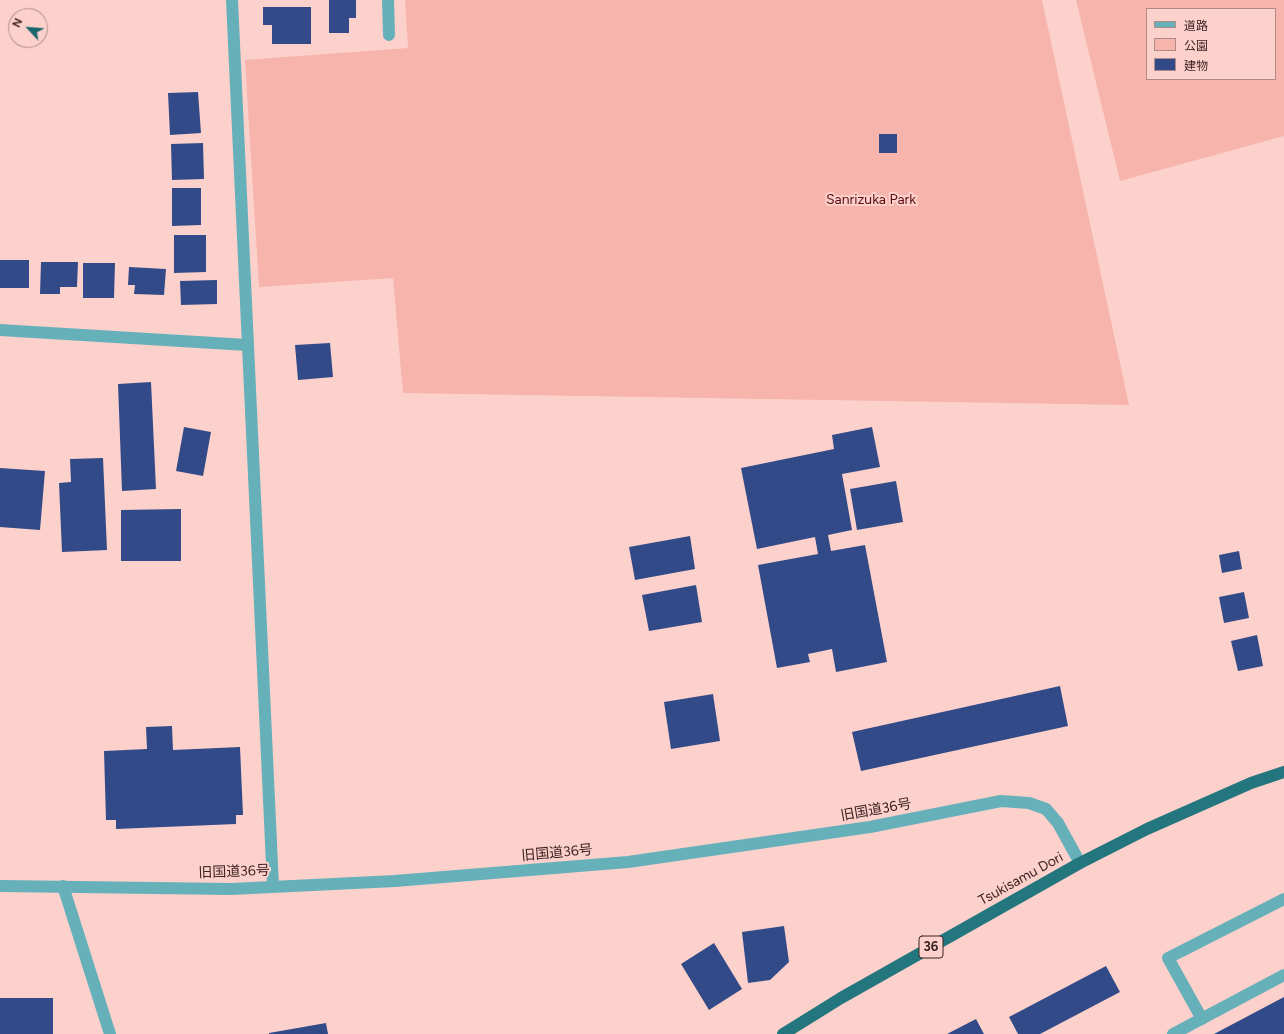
<!DOCTYPE html>
<meta charset="utf-8">
<style>
body{margin:0}
#map{position:relative;width:1284px;height:1034px;overflow:hidden;background:#fcd1cc;font-family:Figtree,"Noto Sans JP",sans-serif}
canvas{display:block}
.legend{position:absolute;left:1146px;top:8px;width:130px;height:72px;box-sizing:border-box;background:#fcd1cc;border:1px solid #af8b87;margin:0;padding:5px 7px;list-style:none;font-size:12px;color:#3c2220}
.legend li{display:flex;align-items:center;gap:8px;height:20px}
.legend b{width:20px;border:1px solid #af8b87}
.north{position:absolute;left:8px;top:8px;width:40px;height:40px;box-sizing:border-box;background:#fcd1cc;border:1px solid #af8b87;border-radius:50%;rotate:296deg;font-size:11px;font-weight:700;line-height:16px;text-align:center;color:#3c2220}
.north::after{content:'';display:block;margin:auto;width:14px;height:18px;background:#18656e;clip-path:polygon(50% 0,100% 100%,50% 72%,0 100%)}
</style>
<div id="map">
<canvas width="1284" height="1034"></canvas>
<ul class="legend">
<li><b style="height:5px;background:#66b0ba"></b>道路</li>
<li><b style="height:11px;background:#f6b4ac"></b>公園</li>
<li><b style="height:11px;background:#324a88"></b>建物</li>
</ul>
<div class="north">N</div>
</div>
<script>
const ctx = document.querySelector('canvas').getContext('2d');
ctx.lineJoin = 'round';
function paint(path, color) {
  ctx.fillStyle = color;
  ctx.fill(path, 'evenodd');
}
function shape(rows) {
  const path = new Path2D();
  for (const r of rows) {
    path.moveTo(r[0], r[1]);
    for (let i = 2; i < r.length; i += 2) path.lineTo(r[i], r[i + 1]);
  }
  return path;
}
function trace(path, color, width, dash) {
  ctx.strokeStyle = color;
  ctx.lineWidth = width;
  ctx.lineCap = dash ? 'butt' : 'round';
  ctx.setLineDash(dash || []);
  ctx.stroke(path);
}
function drawText(font, color, halo, rows, align = 'center') {
  ctx.font = font + ' Figtree,"Noto Sans JP",sans-serif';
  ctx.lineWidth = 4;
  ctx.setLineDash([]);
  ctx.textBaseline = 'middle';
  ctx.strokeStyle = halo;
  ctx.fillStyle = color;
  for (const [text, x, y, turn = 0] of rows) {
    ctx.save();
    ctx.translate(x, y);
    ctx.rotate((+turn || 0) * Math.PI / 180);
    ctx.textAlign = isNaN(turn) ? turn : align;
    if (halo) ctx.strokeText(text, 0, 0);
    ctx.fillText(text, 0, 0);
    ctx.restore();
  }
}
paint(shape([
 [405,0,1042,0,1129,405,403,393,393,278,259,287,245,60,408,48],
 [1076,0,1284,0,1284,136,1120,181],
 [1147,9,1275,9,1275,79,1147,79]
]), '#f6b4ac');
paint(shape([
 [329,0,356,0,356,18,349,18,349,33,329,33],
 [263,7,311,7,311,44,272,44,272,25,263,25],
 [198,92,201,133,170,135,168,93],
 [879,134,897,134,897,153,879,153],
 [203,143,204,179,172,180,171,144],
 [172,188,201,188,201,225,172,226],
 [174,235,206,235,206,272,174,273],
 [0,260,29,260,29,288,0,288],
 [41,262,78,262,77,287,60,287,60,294,40,294],
 [83,263,115,263,114,298,83,298],
 [129,267,166,269,164,295,134,294,135,285,128,285],
 [217,280,217,304,181,305,180,281],
 [330,343,333,377,298,380,295,345],
 [151,382,156,489,122,491,118,384],
 [184,427,211,432,203,476,176,471],
 [872,427,880,467,842,474,852,530,828,535,831,551,865,545,887,662,836,672,832,649,808,654,810,662,777,668,758,565,818,554,815,537,757,549,741,468,834,449,832,435],
 [103,458,107,550,62,552,59,483,71,482,70,459],
 [0,468,45,471,40,530,0,527],
 [896,481,903,522,857,530,850,489],
 [181,509,181,561,121,561,121,510],
 [690,536,695,569,635,580,629,547],
 [1239,551,1242,569,1222,573,1219,555],
 [696,585,702,622,649,631,642,595],
 [1244,592,1249,618,1224,623,1219,597],
 [1257,635,1263,666,1238,671,1231,641],
 [1060,686,1068,726,861,771,852,732],
 [713,694,720,741,671,749,664,702],
 [172,726,173,750,240,747,243,815,236,815,236,824,116,829,116,820,106,820,104,751,147,749,146,727],
 [784,926,789,962,770,980,748,983,742,932],
 [714,943,742,989,709,1010,681,964],
 [1106,966,1120,992,1040,1034,1018,1034,1009,1017],
 [1284,997,1284,1034,1214,1034],
 [0,998,53,998,53,1034,0,1034],
 [976,1019,984,1034,947,1034],
 [326,1023,328,1034,269,1034,269,1033]
]), '#324a88');
trace(shape([
 [1202,1019,1168,958,1284,899],
 [1173,1034,1284,975]
]), '#66b0ba', 12);
trace(shape([
 [232,0,273,886],
 [388,0,389,35],
 [0,330,247,345],
 [63,886,110,1034]
]), '#66b0ba', 12);
trace(shape([
 [0,886,231,889,395,881,628,862,870,827,1001,801,1029,803,1046,809,1058,823,1080,863]
]), '#66b0ba', 12);
trace(shape([
 [783,1034,841,998,1080,863,1147,829,1251,783,1284,772]
]), '#24767e', 12);
for (const [x, y, w] of [
 [931,947,24]
]) {
  const box = new Path2D();
  box.roundRect(x - w / 2, y - 11, w, 22, 3);
  ctx.fillStyle = '#fcd1cc';
  ctx.fill(box);
  trace(box, '#3c2220', 1);
}
drawText('bold 13px', '#3c2220', null, [
 ["36",931,947]
]);
drawText('14px', '#5b0d0e', '#fcd1cc', [
 ["Sanrizuka Park",871,200]
]);
drawText('14px', '#3c2220', '#fcd1cc', [
 ["旧国道36号",876,810,-10],
 ["旧国道36号",557,853,-5],
 ["旧国道36号",234,872,-2],
 ["Tsukisamu Dori",1021,879,-29]
]);
</script>
